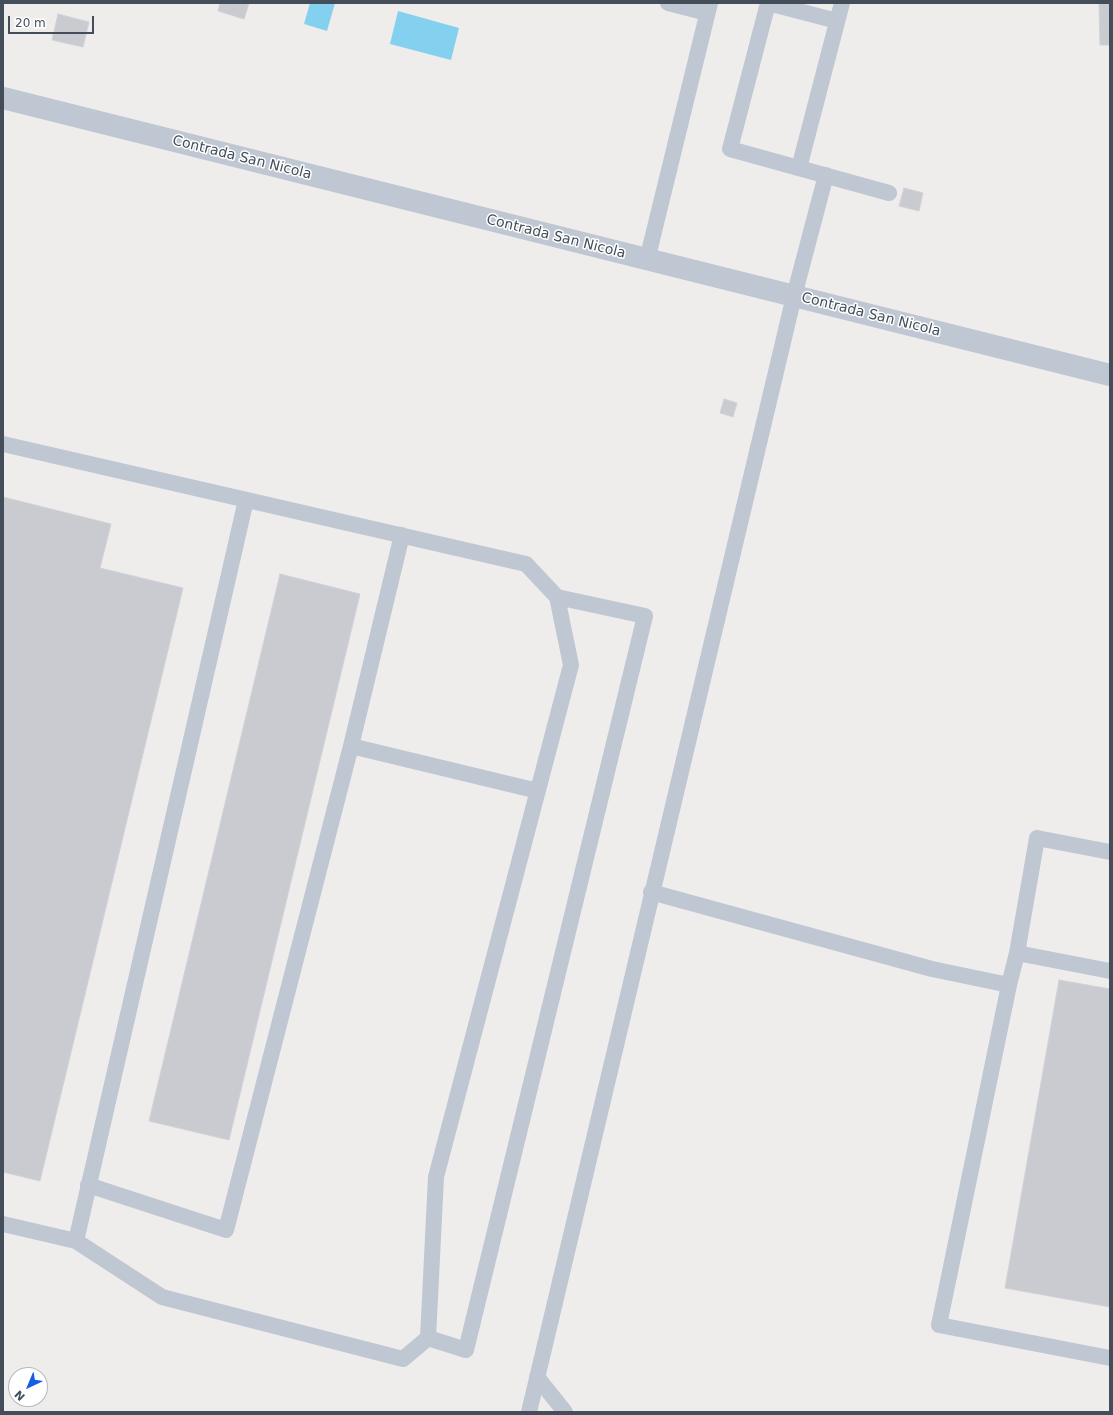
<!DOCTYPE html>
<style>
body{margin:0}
#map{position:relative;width:1113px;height:1415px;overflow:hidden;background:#efecec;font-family:"DejaVu Sans",sans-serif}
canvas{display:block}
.frame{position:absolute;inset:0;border:4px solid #444e5a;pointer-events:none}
.north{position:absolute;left:8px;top:1367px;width:40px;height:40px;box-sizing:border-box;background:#fff;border:1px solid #b4b8bd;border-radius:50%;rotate:224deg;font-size:11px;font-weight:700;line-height:16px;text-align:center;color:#444e5a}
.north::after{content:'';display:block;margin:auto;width:14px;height:18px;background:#125fe3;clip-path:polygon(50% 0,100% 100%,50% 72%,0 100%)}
.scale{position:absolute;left:8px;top:16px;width:86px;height:18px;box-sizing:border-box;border:2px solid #444e5a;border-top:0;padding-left:5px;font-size:12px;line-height:14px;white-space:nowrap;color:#444e5a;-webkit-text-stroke:3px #fff;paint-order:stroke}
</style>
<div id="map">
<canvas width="1113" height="1415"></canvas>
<div class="frame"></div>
<div class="north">N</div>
<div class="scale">20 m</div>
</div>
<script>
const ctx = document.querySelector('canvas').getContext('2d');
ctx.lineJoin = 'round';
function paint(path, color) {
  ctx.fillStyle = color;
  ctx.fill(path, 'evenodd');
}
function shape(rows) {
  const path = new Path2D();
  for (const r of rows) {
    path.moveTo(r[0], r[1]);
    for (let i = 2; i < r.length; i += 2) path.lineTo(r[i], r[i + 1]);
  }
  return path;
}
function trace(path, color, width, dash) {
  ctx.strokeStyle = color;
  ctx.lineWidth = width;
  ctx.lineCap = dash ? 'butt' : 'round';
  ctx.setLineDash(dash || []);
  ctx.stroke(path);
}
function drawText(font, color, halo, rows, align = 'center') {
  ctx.font = font + ' "DejaVu Sans",sans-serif';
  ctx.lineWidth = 3;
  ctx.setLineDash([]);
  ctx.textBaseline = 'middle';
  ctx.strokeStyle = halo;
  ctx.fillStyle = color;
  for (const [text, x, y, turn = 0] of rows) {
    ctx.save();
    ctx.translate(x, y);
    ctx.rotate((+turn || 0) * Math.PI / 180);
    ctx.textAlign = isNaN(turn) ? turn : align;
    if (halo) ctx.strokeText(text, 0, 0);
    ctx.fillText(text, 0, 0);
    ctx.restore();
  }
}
paint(shape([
 [310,3,335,3,327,31,304,24],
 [398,11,459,28,451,60,390,44]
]), '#83d1ee');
const building = shape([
 [220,3,249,3,244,19,218,11,220,3],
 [1099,3,1110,3,1110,45,1100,45,1099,3],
 [58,14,89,22,83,47,52,40,58,14],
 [904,188,923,193,919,211,899,206,904,188],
 [724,399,737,403,733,417,720,413,724,399],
 [3,497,111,524,100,568,183,588,40,1181,3,1172,3,497],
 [280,574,360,594,229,1140,149,1121,280,574],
 [1059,980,1110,989,1110,1307,1005,1288,1059,980]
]);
paint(building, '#c9cbd1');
trace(building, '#d0d2d8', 1);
trace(shape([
 [668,3,707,13],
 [837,21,768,3,730,149,889,193],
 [799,168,842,3],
 [647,260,710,3],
 [3,444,526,564,557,597,571,665,436,1177,428,1338,403,1359,162,1297,76,1241],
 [351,746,538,791],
 [651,892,932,969,1009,985,939,1325,1110,1358],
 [1017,953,1110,971],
 [1009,985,1017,953,1037,838,1110,852],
 [88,1185,226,1230,351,746,402,535],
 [3,1224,76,1241,246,500],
 [428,1338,466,1350,645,616,557,597],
 [537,1377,565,1412],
 [529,1412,794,296,826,175]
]), '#bfc7d2', 16);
trace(shape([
 [3,98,1110,375]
]), '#bfc7d2', 22);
drawText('14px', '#444e5a', '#fff', [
 ["Contrada San Nicola",242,158,14],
 ["Contrada San Nicola",556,237,14],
 ["Contrada San Nicola",871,315,14]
]);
</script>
